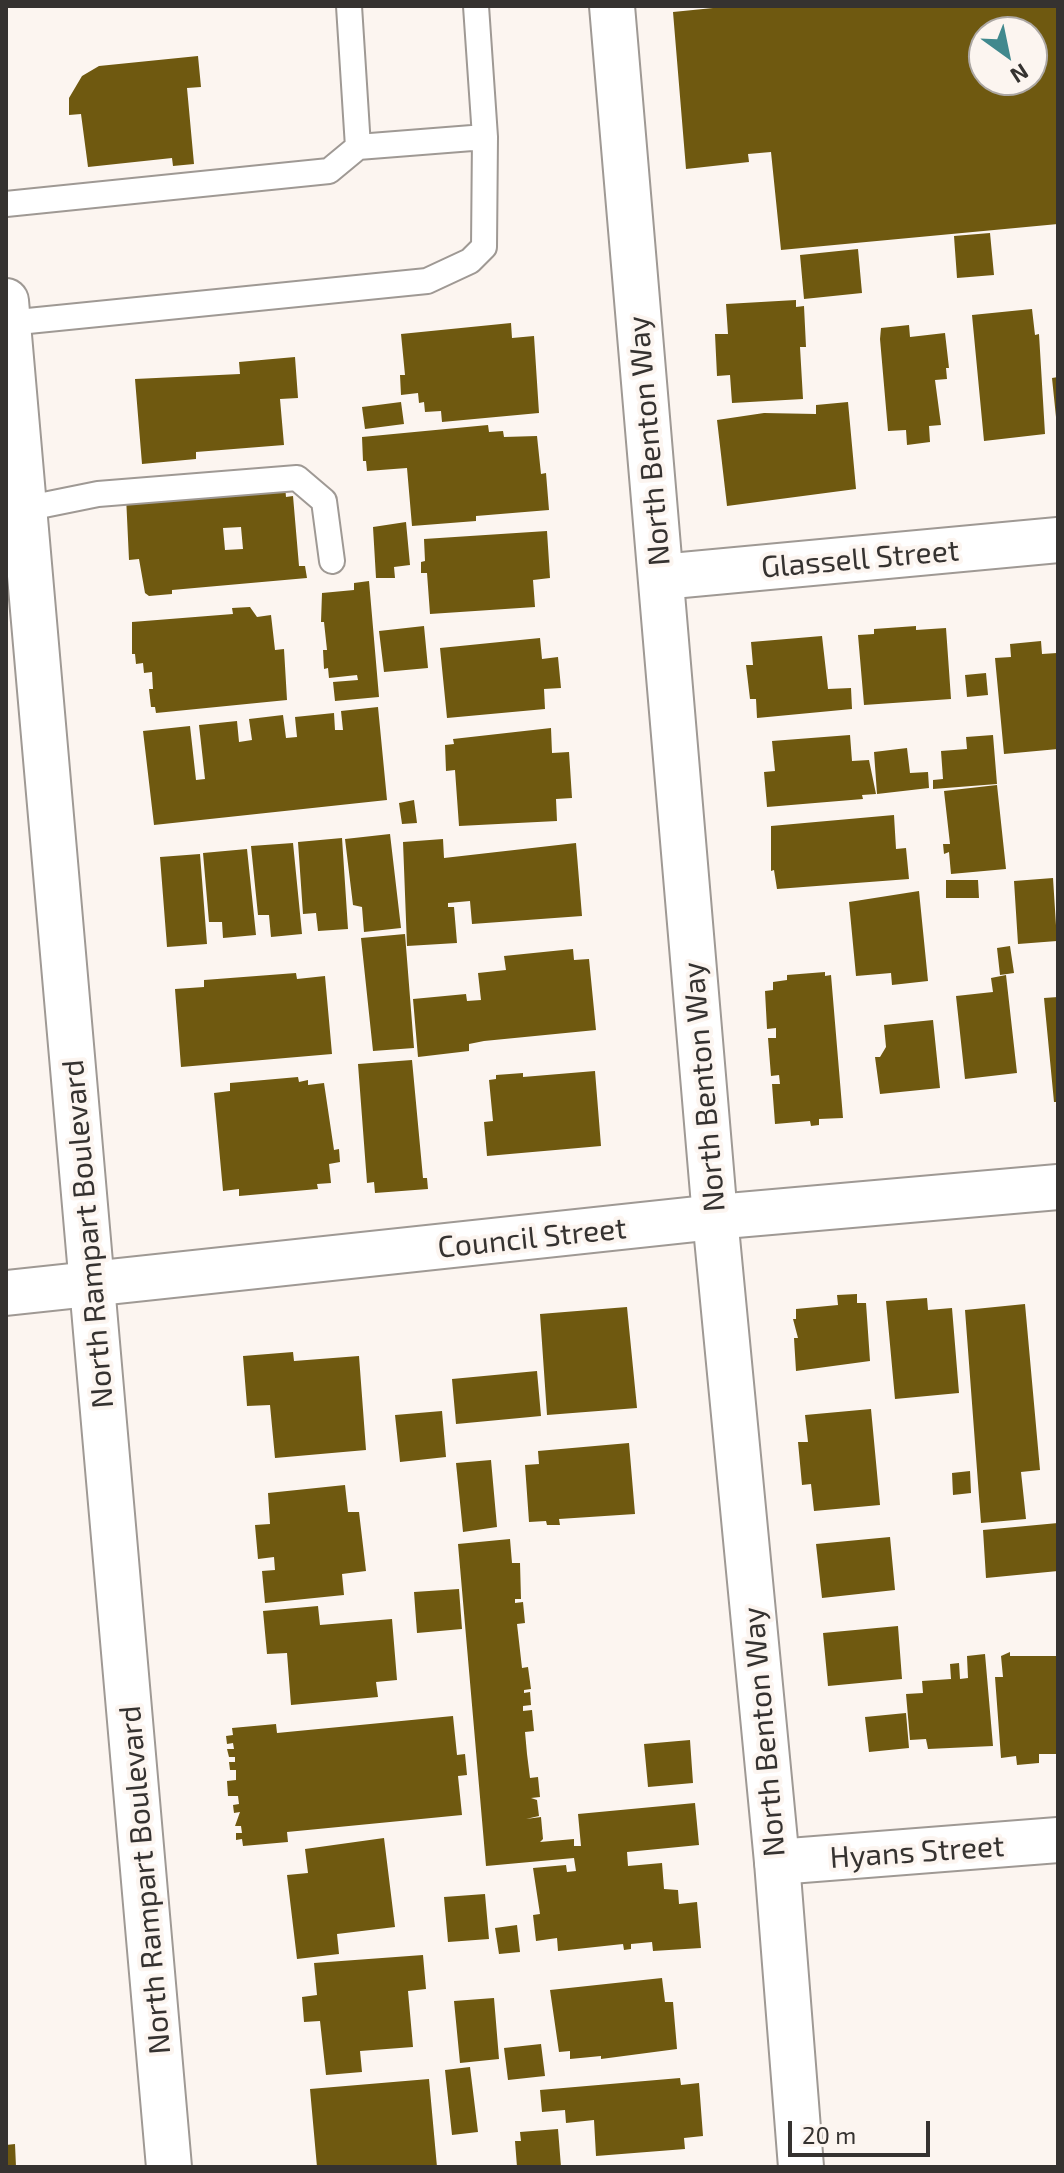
<!DOCTYPE html>
<style>
body{margin:0}
#map{position:relative;width:1064px;height:2173px;overflow:hidden;background:#fcf5f0;font-family:"Exo 2",sans-serif}
canvas{display:block}
.frame{position:absolute;inset:0;border:8px solid #353230;pointer-events:none}
.north{position:absolute;left:968px;top:16px;width:80px;height:80px;box-sizing:border-box;background:#fcf5f0;border:2px solid #aca7a3;border-radius:50%;rotate:147deg;font-size:22px;font-weight:700;line-height:32px;text-align:center;color:#353230}
.north::after{content:'';display:block;margin:auto;width:28px;height:36px;background:#41898e;clip-path:polygon(50% 0,100% 100%,50% 72%,0 100%)}
.scale{position:absolute;left:788px;top:2121px;width:142px;height:36px;box-sizing:border-box;border:4px solid #353230;border-top:0;padding-left:10px;font-size:24px;line-height:28px;white-space:nowrap;color:#353230;-webkit-text-stroke:6px #fcf5f0;paint-order:stroke}
</style>
<div id="map">
<canvas width="1064" height="2173"></canvas>
<div class="frame"></div>
<div class="north">N</div>
<div class="scale">20 m</div>
</div>
<script>
const ctx = document.querySelector('canvas').getContext('2d');
ctx.lineJoin = 'round';
function paint(path, color) {
  ctx.fillStyle = color;
  ctx.fill(path, 'evenodd');
}
function shape(rows) {
  const path = new Path2D();
  for (const r of rows) {
    path.moveTo(r[0], r[1]);
    for (let i = 2; i < r.length; i += 2) path.lineTo(r[i], r[i + 1]);
  }
  return path;
}
function trace(path, color, width, dash) {
  ctx.strokeStyle = color;
  ctx.lineWidth = width;
  ctx.lineCap = dash ? 'butt' : 'round';
  ctx.setLineDash(dash || []);
  ctx.stroke(path);
}
function drawText(font, color, halo, rows, align = 'center') {
  ctx.font = font + ' "Exo 2",sans-serif';
  ctx.lineWidth = 8;
  ctx.setLineDash([]);
  ctx.textBaseline = 'middle';
  ctx.strokeStyle = halo;
  ctx.fillStyle = color;
  for (const [text, x, y, turn = 0] of rows) {
    ctx.save();
    ctx.translate(x, y);
    ctx.rotate((+turn || 0) * Math.PI / 180);
    ctx.textAlign = isNaN(turn) ? turn : align;
    if (halo) ctx.strokeText(text, 0, 0);
    ctx.fillText(text, 0, 0);
    ctx.restore();
  }
}
paint(shape([
 [733,6,1058,6,1058,224,781,250,771,152,748,154,749,162,686,169,673,12],
 [984,32,1032,32,1032,80,984,80],
 [198,56,201,87,187,88,194,164,173,166,172,158,88,167,81,114,69,115,69,98,82,76,99,66],
 [990,233,994,275,957,278,954,236],
 [858,249,862,293,804,299,800,255],
 [796,300,796,307,804,306,806,347,800,347,803,399,732,403,730,375,717,376,715,334,728,334,726,304],
 [1032,309,1035,335,1039,334,1045,434,984,441,972,315],
 [511,323,512,338,534,336,539,413,442,422,441,411,425,412,424,402,419,403,418,393,401,395,400,375,405,375,401,334],
 [909,325,910,337,945,333,949,368,946,368,947,379,935,380,941,425,929,426,930,442,907,445,906,430,888,431,880,339,881,328],
 [295,357,298,398,280,399,284,445,196,452,196,459,142,464,135,379,240,374,239,362],
 [1058,377,1058,417,1056,417,1052,378],
 [401,402,404,424,365,429,362,407],
 [848,402,856,489,727,506,717,420,764,413,816,414,816,405],
 [488,425,489,432,503,431,504,437,537,436,541,474,546,473,549,510,476,516,476,521,412,526,407,468,367,471,366,461,363,461,362,437],
 [285,485,286,497,293,496,299,566,305,566,307,578,172,590,172,594,149,596,145,593,139,559,129,560,126,496],
 [241,527,243,549,225,550,223,528],
 [406,522,410,565,394,567,395,578,376,578,373,527],
 [547,531,550,578,533,580,535,607,430,614,427,573,421,573,421,562,425,561,424,539],
 [369,581,379,697,335,701,333,682,358,680,357,675,329,678,328,668,324,669,323,650,327,650,324,622,321,622,322,593,354,590,354,583],
 [250,607,257,617,271,615,275,650,284,649,287,700,156,713,155,707,151,707,149,689,153,689,152,672,144,673,143,663,136,664,135,654,132,654,132,622,233,614,232,608],
 [424,626,428,668,384,672,379,631],
 [916,626,916,630,946,628,951,699,864,705,858,635,874,634,874,629],
 [822,636,828,689,851,688,852,709,757,718,756,699,750,699,746,665,753,665,751,642],
 [540,638,542,659,558,657,561,688,544,689,545,709,447,718,440,648],
 [1041,641,1042,654,1057,653,1058,749,1004,754,995,658,1011,657,1010,644],
 [986,673,988,695,967,697,965,675],
 [378,707,387,800,154,825,143,731,190,726,196,780,205,779,199,725,237,721,239,742,252,740,249,719,283,715,286,738,297,737,295,717,334,713,335,730,343,730,341,711],
 [551,728,552,753,569,752,572,798,556,799,557,821,459,826,455,770,446,771,445,745,454,744,453,739],
 [850,735,852,761,869,760,876,794,862,795,863,799,767,807,764,772,775,771,772,741],
 [993,735,997,784,933,789,933,780,943,779,941,751,967,749,966,737],
 [907,748,910,773,928,772,929,788,877,794,874,752],
 [997,785,1006,869,951,874,949,852,944,854,943,844,950,844,944,791],
 [414,800,417,823,402,824,399,803],
 [894,815,896,849,906,848,909,879,777,889,774,870,771,871,771,826],
 [390,834,401,928,364,932,362,907,353,905,345,839],
 [342,838,348,929,318,931,316,913,303,914,298,842],
 [443,839,444,858,576,843,582,916,472,924,470,901,448,903,448,907,454,907,457,943,407,946,403,842],
 [293,843,302,934,271,937,269,915,258,915,251,846],
 [247,849,256,935,223,938,222,922,209,922,203,853],
 [200,854,207,944,167,947,160,857],
 [1053,878,1057,941,1018,944,1014,881],
 [946,880,978,880,979,898,946,898],
 [919,891,928,981,892,985,891,973,856,976,849,902],
 [405,934,414,1048,373,1051,361,938],
 [1010,946,1014,973,1000,975,997,948],
 [573,949,574,960,589,959,596,1030,484,1041,469,1044,469,1051,418,1057,413,999,466,994,467,1001,481,1000,478,973,506,970,504,956],
 [825,972,825,976,831,975,843,1118,819,1119,819,1125,811,1126,810,1121,775,1124,772,1084,780,1084,779,1075,771,1076,768,1038,776,1038,776,1028,767,1029,765,991,773,990,773,982,787,980,787,975],
 [296,973,297,979,325,976,332,1054,181,1067,175,989,204,987,204,980],
 [1006,975,1017,1073,965,1079,956,996,993,992,991,978],
 [1058,997,1058,1102,1054,1102,1044,998],
 [933,1020,940,1088,880,1094,875,1057,880,1057,886,1047,884,1025],
 [412,1060,423,1178,427,1178,428,1189,375,1193,374,1182,367,1183,358,1064],
 [595,1071,601,1146,487,1156,484,1122,493,1121,489,1080,496,1079,496,1075,523,1073,523,1077],
 [298,1077,299,1082,308,1080,308,1085,324,1083,334,1150,339,1149,340,1162,329,1164,331,1183,317,1184,318,1189,239,1196,239,1189,223,1191,214,1093,230,1091,230,1083],
 [857,1294,857,1303,866,1303,870,1361,796,1371,794,1338,798,1338,793,1319,796,1319,796,1309,838,1305,837,1295],
 [927,1298,928,1310,952,1308,959,1393,895,1399,886,1301],
 [1025,1304,1040,1470,1021,1472,1026,1519,981,1523,965,1310],
 [627,1307,637,1408,547,1415,540,1314],
 [293,1352,294,1361,359,1356,366,1450,275,1458,270,1405,247,1406,243,1356],
 [537,1371,541,1416,456,1424,452,1379],
 [871,1409,880,1505,814,1511,811,1484,802,1485,798,1442,808,1442,805,1415],
 [442,1411,446,1457,400,1462,395,1415],
 [629,1443,635,1514,559,1519,560,1525,547,1525,546,1521,529,1522,525,1465,539,1464,538,1451],
 [491,1460,497,1527,463,1532,456,1463],
 [970,1471,971,1493,953,1495,952,1473],
 [345,1485,348,1512,359,1512,366,1571,342,1574,344,1595,265,1603,262,1571,275,1570,274,1557,258,1559,255,1525,270,1524,268,1493],
 [1058,1523,1058,1571,986,1578,983,1530],
 [890,1537,895,1590,822,1598,816,1544],
 [510,1539,512,1563,520,1563,521,1599,515,1599,515,1603,523,1602,525,1623,517,1624,522,1668,528,1667,531,1689,524,1690,524,1693,530,1692,531,1705,523,1706,523,1711,532,1710,534,1731,525,1732,527,1754,530,1778,538,1777,540,1797,531,1798,537,1800,539,1816,526,1819,541,1817,543,1839,540,1842,574,1839,574,1846,581,1846,578,1814,695,1803,699,1845,627,1852,628,1866,662,1863,664,1889,678,1890,679,1904,697,1902,701,1948,653,1951,652,1942,631,1944,631,1949,624,1950,623,1944,558,1951,557,1938,536,1941,533,1915,540,1914,533,1868,566,1865,567,1872,576,1871,574,1858,486,1866,458,1544],
 [459,1589,462,1629,417,1633,414,1592],
 [318,1606,320,1625,392,1619,397,1680,376,1682,378,1697,291,1705,287,1653,267,1654,263,1611],
 [898,1626,902,1679,828,1686,823,1633],
 [1010,1652,1010,1656,1058,1656,1058,1754,1039,1754,1039,1763,1017,1765,1016,1756,1001,1758,995,1677,1003,1677,1001,1656],
 [985,1654,993,1746,928,1749,926,1739,910,1740,906,1694,923,1693,922,1681,951,1679,950,1664,959,1663,960,1679,968,1678,967,1656],
 [906,1713,909,1748,869,1752,865,1717],
 [453,1716,457,1755,465,1754,467,1775,458,1776,462,1815,287,1832,288,1842,243,1846,242,1839,236,1840,236,1833,242,1833,241,1826,235,1826,240,1812,234,1813,233,1805,239,1804,238,1796,228,1796,227,1781,236,1780,236,1770,230,1770,229,1762,235,1762,235,1757,229,1757,227,1749,234,1749,233,1743,227,1744,226,1736,233,1735,232,1728,276,1724,277,1733],
 [690,1740,693,1783,648,1787,644,1744],
 [384,1838,395,1927,337,1934,339,1954,297,1959,287,1875,308,1873,305,1849],
 [485,1894,489,1939,448,1942,444,1897],
 [517,1925,520,1952,499,1954,495,1928],
 [423,1955,426,1989,408,1991,413,2047,360,2051,362,2072,326,2075,320,2021,304,2022,302,1997,317,1995,314,1963],
 [662,1978,665,2002,673,2002,677,2049,601,2059,601,2056,570,2059,570,2051,559,2052,550,1990],
 [494,1998,499,2059,460,2063,454,2001],
 [541,2044,545,2076,508,2080,504,2048],
 [470,2067,478,2132,452,2135,445,2070],
 [680,2078,681,2085,699,2083,703,2136,684,2138,685,2149,596,2156,594,2120,566,2123,565,2110,542,2112,540,2090],
 [429,2079,437,2167,317,2167,310,2089],
 [558,2129,561,2167,517,2167,515,2141,521,2141,520,2132],
 [15,2144,16,2167,6,2167,6,2145]
]), '#6f5910');
const service = shape([
 [349,6,358,147,485,137,476,6],
 [6,204,329,171,358,147],
 [8,323,427,281,470,261,484,247,485,137],
 [24,509,98,494,297,478,324,501,332,561]
]);
const minor = shape([
 [661,577,1058,540],
 [6,1293,715,1217,1058,1187],
 [777,1862,1058,1840]
]);
const tertiary = shape([
 [612,6,715,1217,777,1862,801,2167],
 [6,301,169,2167]
]);
trace(service, '#9f9994', 28);
trace(minor, '#9f9994', 48);
trace(tertiary, '#9f9994', 48);
trace(service, '#fff', 24);
trace(minor, '#fff', 44);
trace(tertiary, '#fff', 44);
drawText('30px', '#353230', '#fcf5f0', [
 ["North Benton Way",649,441,-95],
 ["Glassell Street",860,559,-5],
 ["North Benton Way",704,1087,-95],
 ["North Rampart Boulevard",88,1234,-95],
 ["Council Street",532,1238,-6],
 ["North Benton Way",764,1732,-95],
 ["Hyans Street",917,1852,-4],
 ["North Rampart Boulevard",145,1880,-95]
]);
</script>
